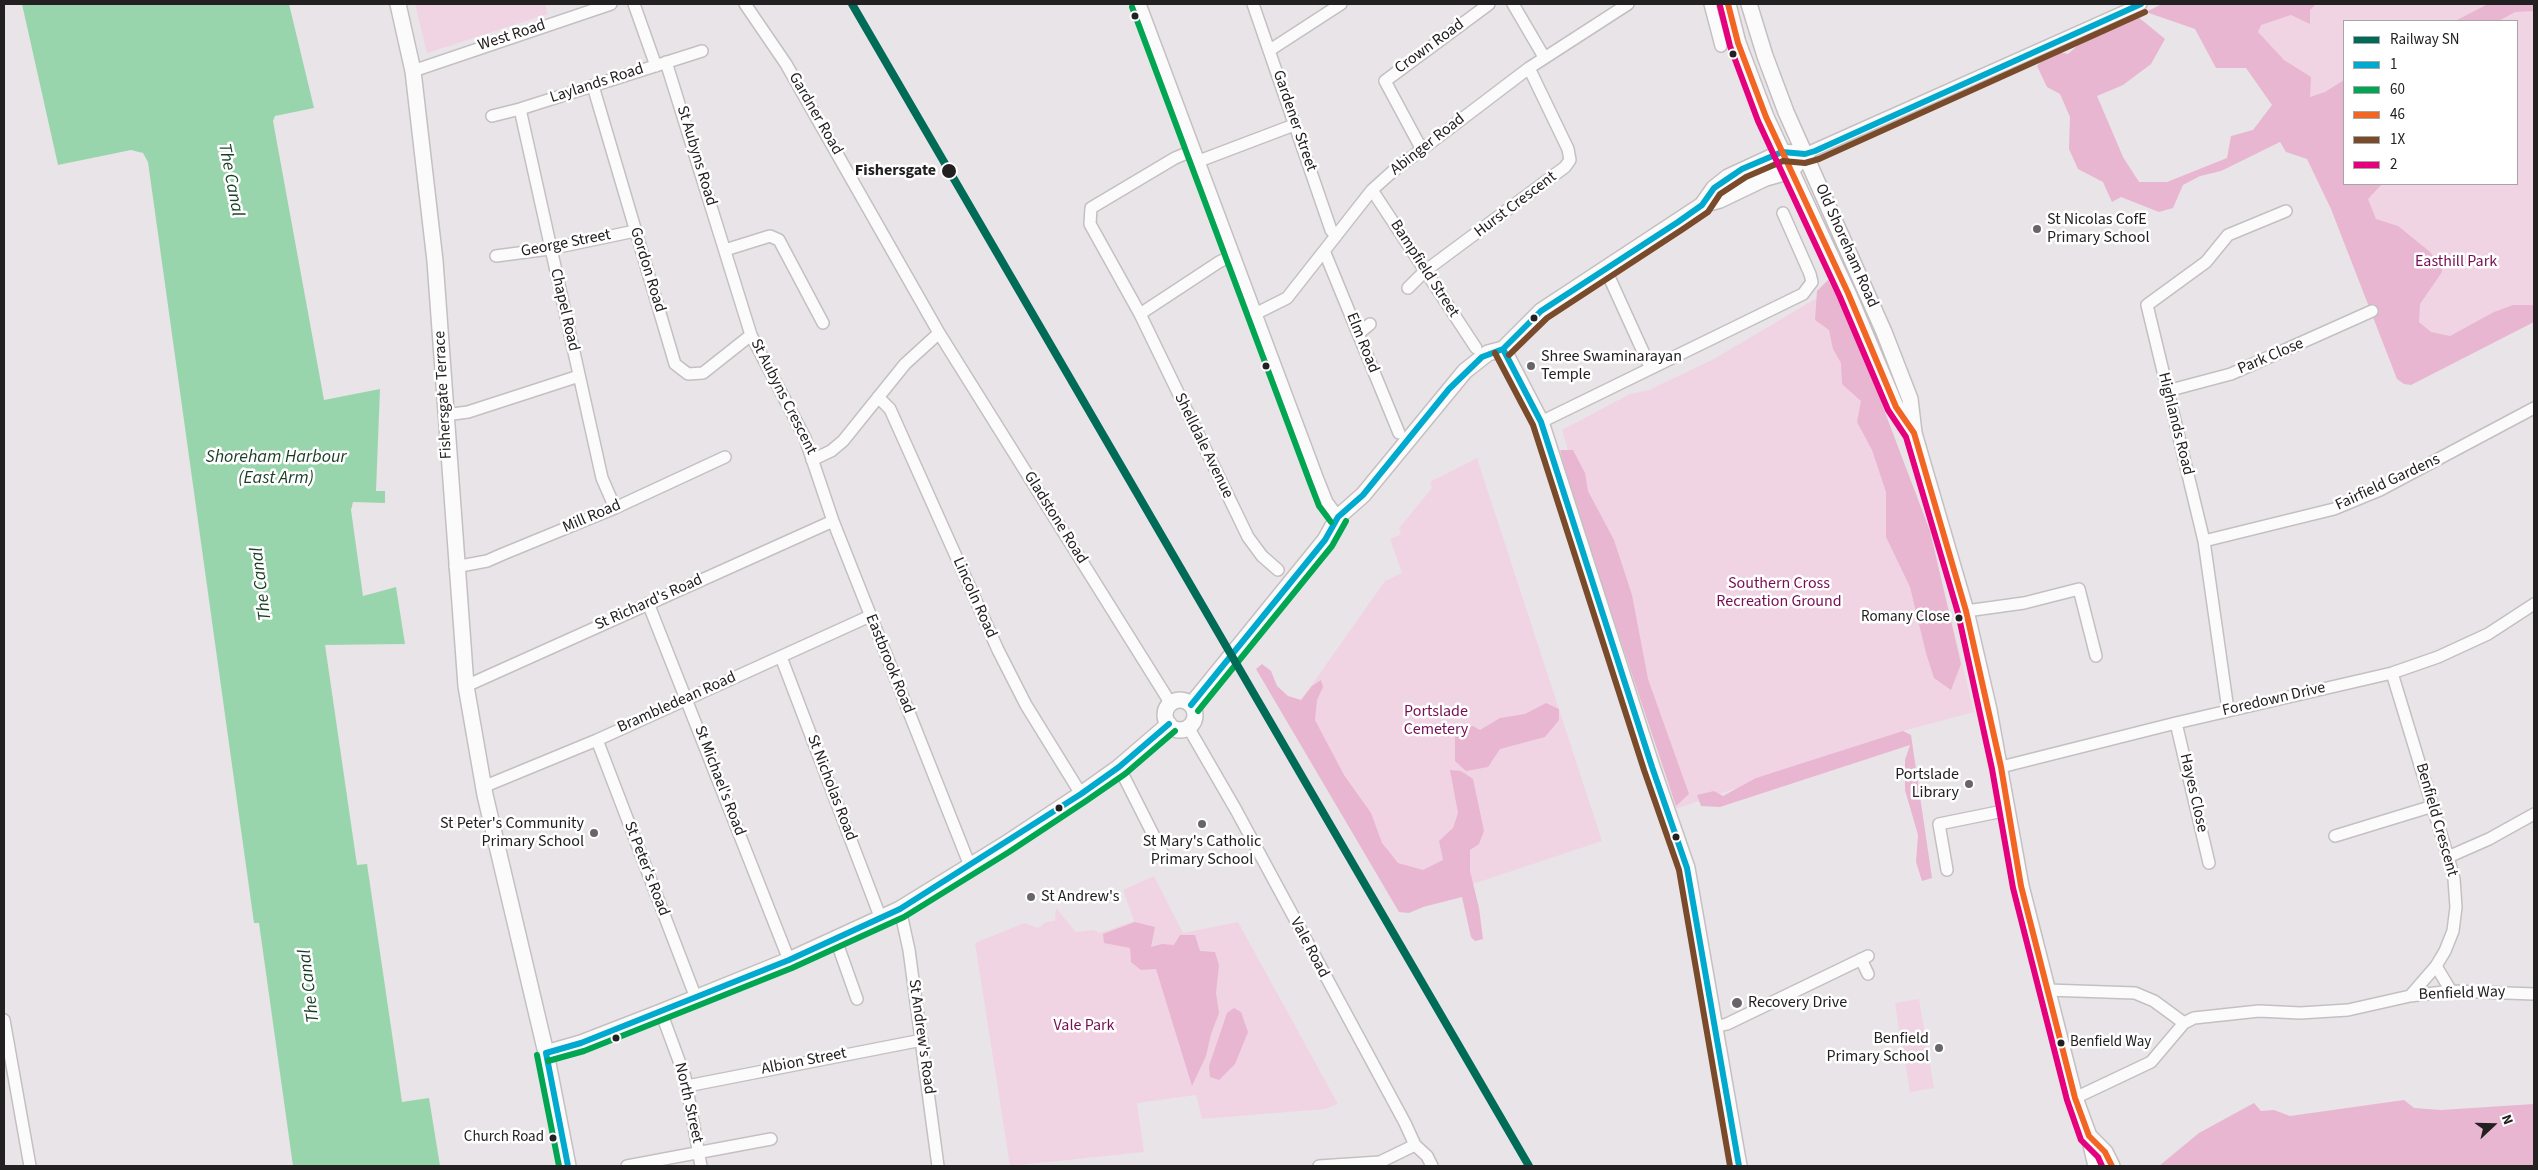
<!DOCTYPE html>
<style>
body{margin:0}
#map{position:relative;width:2538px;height:1170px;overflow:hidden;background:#e9e4e7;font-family:"Source Sans 3",sans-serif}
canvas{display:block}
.frame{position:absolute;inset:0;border:5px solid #232021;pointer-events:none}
.legend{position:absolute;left:2343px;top:20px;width:175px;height:165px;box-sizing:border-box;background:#fff;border:1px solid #a7a6a6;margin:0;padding:6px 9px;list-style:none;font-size:15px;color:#232021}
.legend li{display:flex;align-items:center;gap:10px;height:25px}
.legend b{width:25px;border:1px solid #a7a6a6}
.north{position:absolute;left:2468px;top:1100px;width:50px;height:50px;-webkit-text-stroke:4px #fff;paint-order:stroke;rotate:69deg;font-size:14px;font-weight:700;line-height:20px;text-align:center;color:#232021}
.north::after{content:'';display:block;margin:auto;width:18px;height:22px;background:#232021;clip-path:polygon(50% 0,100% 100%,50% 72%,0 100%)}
</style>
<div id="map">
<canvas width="2538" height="1170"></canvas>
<div class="frame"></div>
<ul class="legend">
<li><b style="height:6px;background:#006b56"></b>Railway SN</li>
<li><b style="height:6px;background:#00a9ce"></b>1</li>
<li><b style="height:6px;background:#00a651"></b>60</li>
<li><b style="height:6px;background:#f26522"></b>46</li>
<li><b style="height:6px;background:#7a4b2a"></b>1X</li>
<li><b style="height:6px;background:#e5007d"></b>2</li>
</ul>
<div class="north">N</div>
</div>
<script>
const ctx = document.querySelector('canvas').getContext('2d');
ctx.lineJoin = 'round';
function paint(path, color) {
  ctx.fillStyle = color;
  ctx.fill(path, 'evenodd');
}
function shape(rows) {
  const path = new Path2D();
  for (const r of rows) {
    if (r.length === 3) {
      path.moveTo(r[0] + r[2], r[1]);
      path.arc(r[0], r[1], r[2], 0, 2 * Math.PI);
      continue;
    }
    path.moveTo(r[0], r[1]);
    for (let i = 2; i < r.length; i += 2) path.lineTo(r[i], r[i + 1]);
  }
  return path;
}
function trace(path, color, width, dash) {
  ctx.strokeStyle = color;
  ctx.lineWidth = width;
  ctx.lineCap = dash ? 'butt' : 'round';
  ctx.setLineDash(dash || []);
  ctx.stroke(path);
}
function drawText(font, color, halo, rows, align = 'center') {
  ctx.font = font + ' "Source Sans 3",sans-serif';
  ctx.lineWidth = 5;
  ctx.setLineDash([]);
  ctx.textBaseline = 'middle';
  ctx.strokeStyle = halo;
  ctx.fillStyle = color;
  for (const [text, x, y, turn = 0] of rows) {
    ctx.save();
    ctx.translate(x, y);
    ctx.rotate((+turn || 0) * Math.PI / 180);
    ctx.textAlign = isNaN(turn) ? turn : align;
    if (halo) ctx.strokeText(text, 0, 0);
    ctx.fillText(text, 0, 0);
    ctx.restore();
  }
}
paint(shape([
 [415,4,545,4,548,14,427,53],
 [2270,4,2534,4,2534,309,2423,366,2237,19],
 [2344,21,2517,21,2517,184,2344,184],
 [1832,289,1915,491,1933,545,1974,712,1903,731,1676,809,1562,430,1630,394,1649,390,1714,359],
 [1477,458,1602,841,1473,884,1396,894,1301,700,1385,581,1402,573,1390,539,1401,534,1399,528,1432,488,1430,482],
 [1154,876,1183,933,1238,922,1338,1104,1325,1109,1202,1119,1196,1095,1137,1103,1144,1152,1010,1166,975,943,1024,923,1038,928,1046,922,1055,921,1056,908,1076,932,1093,930,1100,933,1134,921,1123,890],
 [1919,999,1925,1035,1900,1038,1895,1003],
 [1926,1039,1934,1088,1910,1092,1902,1043]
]), '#f1d4e3');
paint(shape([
 [2162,4,2316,4,2310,10,2310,24,2291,15,2261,25,2258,32,2284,60,2311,77,2310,97,2325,92,2344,80,2344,184,2382,184,2368,199,2376,219,2398,226,2429,251,2442,267,2442,272,2420,304,2419,322,2431,332,2450,336,2494,312,2513,305,2534,305,2534,322,2411,385,2404,384,2397,379,2331,209,2307,159,2286,152,2280,142,2221,171,2200,176,2183,185,2173,208,2159,212,2121,197,2112,202,2103,182,2078,169,2069,149,2070,117,2060,94,2047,87,2037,66,2043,59,2059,52,2068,54,2077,46,2137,16,2165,39,2151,64,2123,85,2097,96,2123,157,2139,182,2167,182,2227,158,2231,136,2253,130,2272,105,2246,68,2216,68,2195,29,2146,12],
 [2488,4,2534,4,2534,11,2515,12,2499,21,2455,21],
 [1828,280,1853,328,1930,531,1961,664,1951,690,1934,678,1926,653,1910,587,1886,537,1886,492,1872,450,1857,422,1861,401,1842,384,1841,363,1833,349,1829,330,1815,320,1817,291],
 [1560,450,1573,450,1585,473,1588,491,1614,540,1632,595,1648,679,1689,794,1676,806,1572,495],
 [1262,664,1271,671,1277,686,1288,696,1301,700,1312,686,1321,680,1323,687,1317,700,1315,720,1344,775,1371,813,1382,843,1398,863,1423,870,1443,860,1439,841,1453,828,1458,813,1450,770,1461,771,1473,779,1484,831,1479,844,1470,850,1470,871,1479,908,1483,939,1475,941,1471,937,1462,897,1423,907,1409,913,1399,912,1256,669],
 [1546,703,1559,709,1559,720,1545,737,1500,749,1488,767,1466,771,1455,761,1455,728,1473,726,1480,730,1500,718,1525,714],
 [1903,731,1911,735,1932,878,1922,881,1916,862,1918,835,1905,790,1905,760,1910,745,1720,807,1701,806,1697,795,1714,791,1723,796,1756,778],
 [1135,922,1155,927,1151,947,1162,944,1174,945,1180,935,1195,935,1200,951,1215,952,1219,965,1216,993,1219,1013,1211,1034,1206,1056,1192,1086,1156,969,1141,970,1131,962,1130,948,1104,943,1103,934],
 [1234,1008,1241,1012,1248,1032,1235,1064,1219,1080,1210,1077,1209,1066,1227,1013],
 [2404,1100,2414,1108,2441,1110,2534,1104,2534,1166,2159,1166,2199,1133,2254,1103,2261,1111,2274,1110,2290,1116]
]), '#e8b6d1');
paint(shape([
 [22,4,289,4,314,108,275,116,273,121,324,400,380,389,376,491,385,491,385,503,353,502,351,510,363,596,396,587,405,644,325,645,357,865,367,864,402,1102,429,1098,440,1166,293,1166,259,923,254,923,148,162,143,153,131,150,58,165]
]), '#99d5ac');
const minor = shape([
 [634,4,656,66],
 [745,4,786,64,939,333,1171,704],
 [1140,4,1317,477,1327,502,1338,517],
 [1253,4,1331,230,1336,236],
 [1513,4,1544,57],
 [1710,4,1721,46],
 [1270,50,1341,4],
 [666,62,751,335,805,438,833,521,970,866],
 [413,71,611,4],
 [593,86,675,364,688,374,703,373,751,335],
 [520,109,602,478,615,508],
 [492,116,520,109,702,51],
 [1421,148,1385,81,1489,4],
 [1194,150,1175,158,1091,208,1090,224,1140,314,1219,262,1234,255],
 [1805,154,2141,4],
 [1199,161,1294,125],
 [1372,190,1476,348],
 [725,250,770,236,779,240,823,323],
 [1325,253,1399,433],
 [496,256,549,249,635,231],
 [1605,268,1650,367],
 [1408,288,1425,271,1565,167,1570,160,1568,149,1529,68],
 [1140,314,1248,537,1262,556,1278,570],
 [1255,314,1287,298,1372,190,1392,172,1529,68,1628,4],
 [1358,334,1370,324],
 [2167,391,2231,374,2372,311],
 [878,397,890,409,998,650,1026,705,1081,794],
 [445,415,468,412,579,376],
 [1541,422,1803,294,1812,282,1810,274,1783,213],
 [812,460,831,451,843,441,905,364,939,333],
 [2204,541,2334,509,2380,490,2534,408],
 [455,567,487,561,503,554,615,508,725,457],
 [648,603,789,960],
 [1966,611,2024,603,2079,589,2096,656],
 [781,657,881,919],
 [2392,673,2448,857,2454,879,2456,907,2453,931,2445,951,2436,966,2410,996],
 [466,686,833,521],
 [2228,710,2204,541,2147,305,2206,262,2228,235,2286,211],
 [2176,723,2209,863],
 [1188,727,1236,810,1405,1123,1415,1145,1427,1156,1432,1166],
 [597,740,696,998],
 [1119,767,1165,858],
 [2001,767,2176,723,2392,673,2438,657,2488,634,2534,604],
 [483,787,597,740,870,616],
 [2335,836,2433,806],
 [2448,857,2489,839,2534,814],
 [1947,870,1939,824,2008,810],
 [900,909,909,950,938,1166],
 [836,940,857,999],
 [1861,959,1868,974],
 [2436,966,2451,991],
 [2047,990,2135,993,2154,1001,2184,1023],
 [661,1012,685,1077,701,1166],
 [4,1020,30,1166],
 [1714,1027,1727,1024,1868,956],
 [687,1086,922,1040],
 [2075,1098,2151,1062,2184,1023,2194,1018,2259,1011,2300,1013,2348,1010,2410,996,2451,991,2534,994],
 [627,1166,771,1139],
 [1319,1166,1380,1162,1415,1145]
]);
const major = shape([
 [398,4,413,71,435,261,466,686,485,795,546,1053,568,1166],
 [1728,4,1738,43,1766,117,1848,293,1896,407,1912,430],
 [1749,4,1765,56,1786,112,1884,332,1910,399,1914,433,1966,611,1989,710,2021,886,2075,1098,2089,1136,2096,1166],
 [1702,205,1720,200,1766,178,1791,171,1798,163],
 [1503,349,1541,422,1652,767,1687,868,1739,1166],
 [1180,715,15],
 [1191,705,1325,540,1338,517,1363,495,1465,371,1488,353,1503,349,1541,311,1702,205,1714,188,1728,177,1782,152,1805,154],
 [546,1053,581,1043,661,1012,789,960,900,909,1004,845,1081,794,1119,767,1169,724],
 [2089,1136,2105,1152,2112,1166]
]);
trace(minor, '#c4c0c2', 14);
trace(major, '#c4c0c2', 18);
trace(minor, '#fcfbfb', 11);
trace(major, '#fcfbfb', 15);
trace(shape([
 [1503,349,1541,422,1652,767,1687,868,1739,1166],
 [1191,705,1325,540,1338,517,1363,495,1449,389,1482,357,1503,349,1541,311,1678,222,1702,205,1714,188,1742,169,1782,152,1805,154,1815,151,2141,4],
 [546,1053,581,1043,789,960,900,909,1081,794,1119,767,1169,724],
 [546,1053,568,1166]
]), '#00a9ce', 6);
trace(shape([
 [1132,7,1309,480,1319,506,1331,522],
 [1198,711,1332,546,1346,521],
 [537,1055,559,1166],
 [548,1061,584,1051,792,968,904,917,1009,852,1086,801,1125,774,1175,731]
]), '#00a651', 6);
trace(shape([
 [1728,4,1738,43,1766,117,1848,293,1896,407,1914,433,1966,611,2001,767,2021,886,2075,1098,2089,1136,2105,1152,2112,1166]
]), '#f26522', 6);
trace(shape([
 [1495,353,1533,425,1644,770,1679,870,1730,1166],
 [1509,355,1547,318,1683,229,1708,212,1720,194,1746,177,1783,161,1805,163,1819,159,2145,12]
]), '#7a4b2a', 6);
trace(shape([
 [1720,6,1730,46,1758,121,1840,297,1888,410,1906,437,1958,613,1992,769,2013,888,2067,1100,2081,1140,2098,1157,2102,1166]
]), '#e5007d', 6);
trace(shape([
 [852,4,1529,1166]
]), '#006b56', 8);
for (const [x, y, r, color] of [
 [1135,16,4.5,"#232021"],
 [1733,54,4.5,"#232021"],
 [949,171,8,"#232021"],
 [2037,229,5,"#686566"],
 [1534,318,4.5,"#232021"],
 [1266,366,4.5,"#232021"],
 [1531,366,5,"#686566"],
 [1959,618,4.5,"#232021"],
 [1969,784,5,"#686566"],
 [1059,808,4.5,"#232021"],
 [1202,824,5,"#686566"],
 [594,833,5,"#686566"],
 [1676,837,4.5,"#232021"],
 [1031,897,5,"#686566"],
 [1737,1003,6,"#686566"],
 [616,1038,4.5,"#232021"],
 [2061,1043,4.5,"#232021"],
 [1939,1048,5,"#686566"],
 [553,1138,4.5,"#232021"]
]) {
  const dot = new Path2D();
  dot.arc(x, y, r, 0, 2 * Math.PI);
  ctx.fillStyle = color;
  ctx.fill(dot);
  trace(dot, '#fff', 2);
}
drawText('15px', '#232021', '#fff', [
 ["Romany Close",1950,618],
 ["Benfield Way",2070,1043,"left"],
 ["Church Road",544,1138]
], 'right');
drawText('16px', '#232021', '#fff', [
 ["West Road",512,36,-18],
 ["Crown Road",1430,47,-36],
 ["Laylands Road",597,84,-18],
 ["Gardner Road",815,114,60],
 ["Gardener Street",1294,121,71],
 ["Abinger Road",1428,145,-38],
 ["St Aubyns Road",696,156,73],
 ["Hurst Crescent",1516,205,-37],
 ["George Street",566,244,-11],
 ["Old Shoreham Road",1846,246,66],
 ["Bampfield Street",1424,269,57],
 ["Gordon Road",647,270,73],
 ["Chapel Road",564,310,77],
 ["Elm Road",1362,343,68],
 ["Park Close",2271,357,-23],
 ["Fishersgate Terrace",444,395,-93],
 ["St Aubyns Crescent",783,397,63],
 ["Highlands Road",2175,424,76],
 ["Shelldale Avenue",1203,446,64],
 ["Fairfield Gardens",2388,483,-25],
 ["Mill Road",592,517,-23],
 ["Gladstone Road",1055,518,58],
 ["Lincoln Road",974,598,66],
 ["St Richard's Road",649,603,-24],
 ["Eastbrook Road",889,664,68],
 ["Foredown Drive",2274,700,-13],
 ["Brambledean Road",677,703,-24],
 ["St Michael's Road",719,781,69],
 ["St Nicholas Road",831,788,69],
 ["Hayes Close",2193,793,77],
 ["Benfield Crescent",2436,820,74],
 ["St Peter's Road",646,869,69],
 ["Vale Road",1309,948,62],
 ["Benfield Way",2462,994,-2],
 ["St Andrew's Road",921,1037,82],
 ["Albion Street",804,1062,-11],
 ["North Street",688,1103,77]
]);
drawText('bold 16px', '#232021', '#fff', [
 ["Fishersgate",936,171]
], 'right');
drawText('16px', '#232021', '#fff', [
 ["St Nicolas CofE",2047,220],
 ["Primary School",2047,238],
 ["Shree Swaminarayan",1541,357],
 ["Temple",1541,375],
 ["Portslade",1959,775,"right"],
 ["Library",1959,793,"right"],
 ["St Peter's Community",584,824,"right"],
 ["Primary School",584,842,"right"],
 ["St Mary's Catholic",1202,842,"center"],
 ["Primary School",1202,860,"center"],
 ["St Andrew's",1041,897],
 ["Recovery Drive",1748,1003],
 ["Benfield",1929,1039,"right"],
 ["Primary School",1929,1057,"right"]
], 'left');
drawText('16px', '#770e53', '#fff', [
 ["Easthill Park",2456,262],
 ["Southern Cross",1779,584],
 ["Recreation Ground",1779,602],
 ["Portslade",1436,712],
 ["Cemetery",1436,730],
 ["Vale Park",1084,1026]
]);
drawText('italic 18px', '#193e25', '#fff', [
 ["The Canal",230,180,79],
 ["Shoreham Harbour",276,458],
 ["(East Arm)",276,479],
 ["The Canal",262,584,-97],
 ["The Canal",310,986,-97]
]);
</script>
